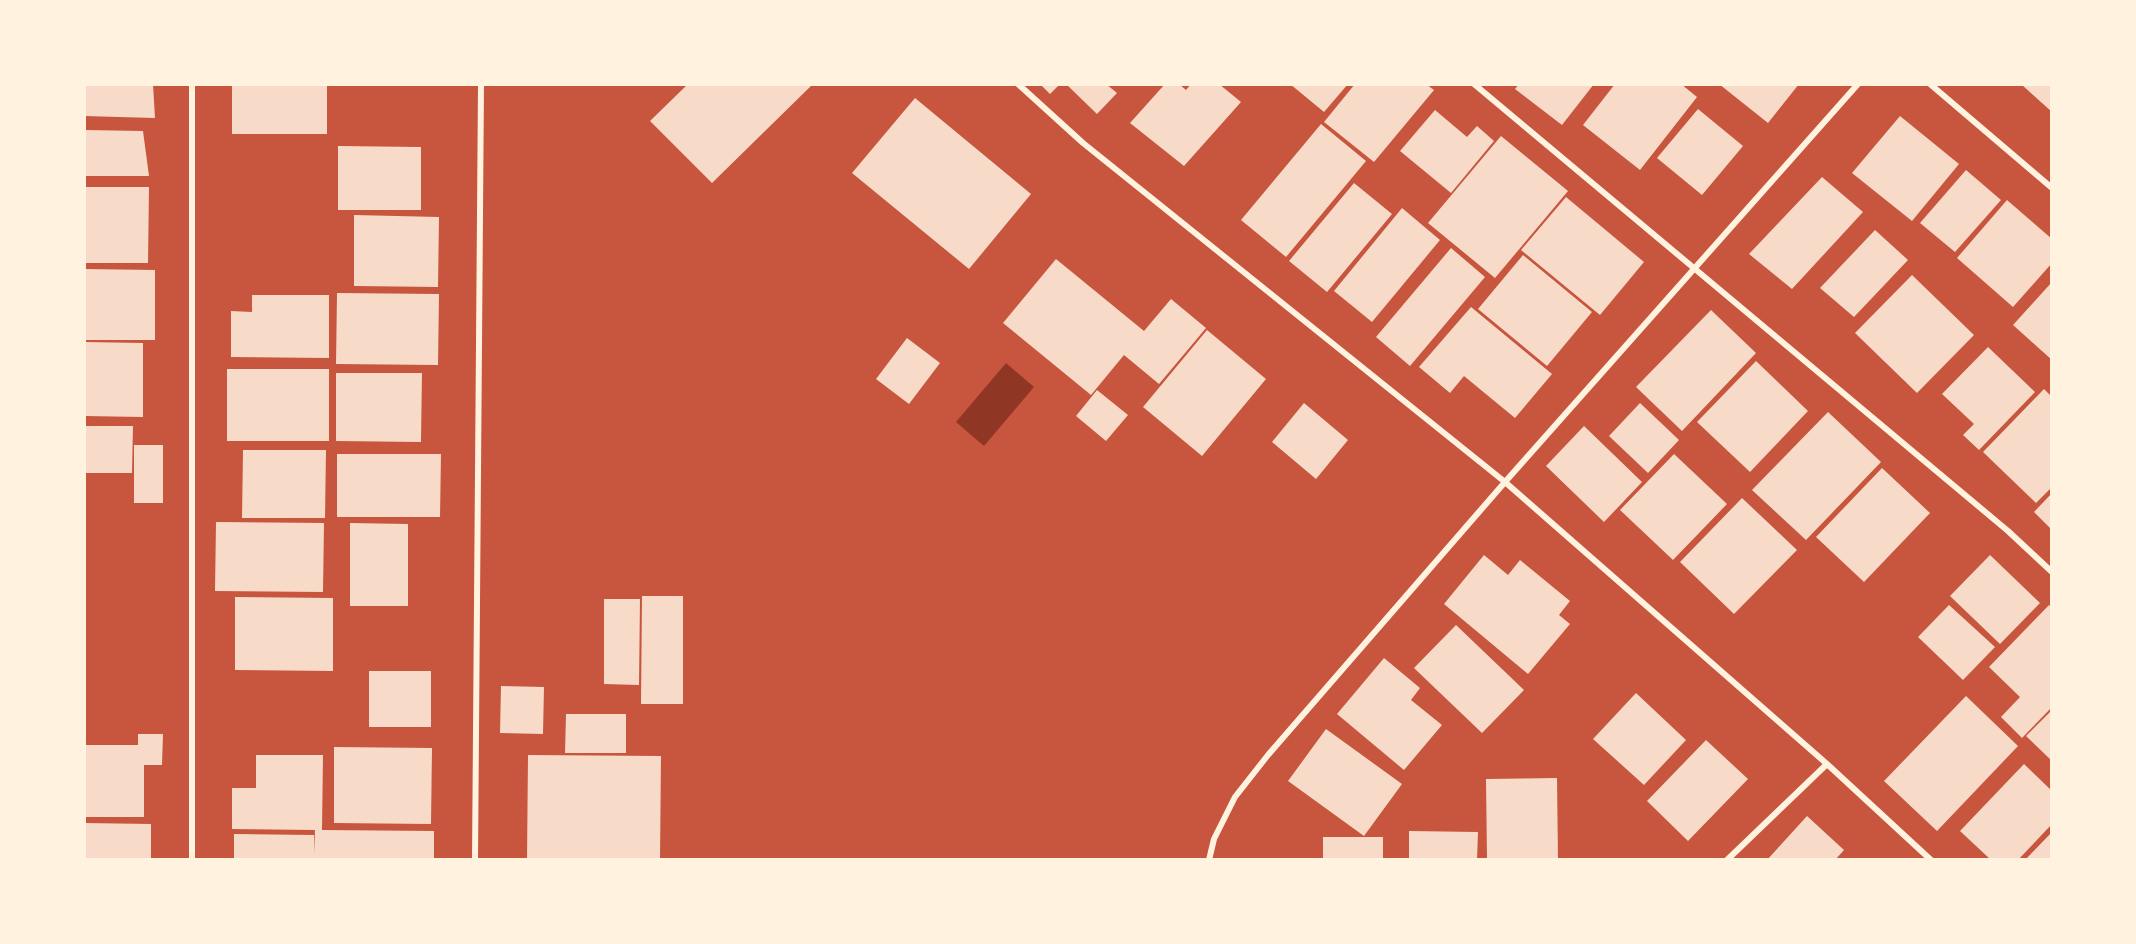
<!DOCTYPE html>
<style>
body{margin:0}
#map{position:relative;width:2136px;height:944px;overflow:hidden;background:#c8553d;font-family:"Crimson Pro",serif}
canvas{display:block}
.frame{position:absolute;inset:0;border:86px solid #fff3e0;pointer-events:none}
</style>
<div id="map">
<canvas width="2136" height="944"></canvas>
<div class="frame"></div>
</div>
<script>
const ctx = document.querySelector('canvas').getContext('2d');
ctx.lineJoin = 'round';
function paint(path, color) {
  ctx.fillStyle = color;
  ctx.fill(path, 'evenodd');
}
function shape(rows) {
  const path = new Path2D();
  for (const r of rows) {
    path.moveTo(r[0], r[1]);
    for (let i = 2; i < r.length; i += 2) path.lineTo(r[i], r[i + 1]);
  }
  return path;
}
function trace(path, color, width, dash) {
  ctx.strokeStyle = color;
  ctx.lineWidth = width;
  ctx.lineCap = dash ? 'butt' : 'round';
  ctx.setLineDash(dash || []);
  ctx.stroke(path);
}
paint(shape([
 [1006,363,1034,387,984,446,956,422]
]), '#8f3625');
paint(shape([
 [84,84,153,84,155,118,84,116],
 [232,84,327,84,327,134,232,134],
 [688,84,813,84,712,183,650,121],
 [1040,84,1060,84,1050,94],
 [1066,84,1106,84,1117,93,1097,114],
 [1165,84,1179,84,1186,90,1191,84,1219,84,1241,102,1184,166,1130,123],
 [1290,84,1348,84,1324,112],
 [1355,84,1426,84,1434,90,1374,162,1324,122],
 [1519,84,1594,84,1562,125,1515,89],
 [1615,84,1681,84,1697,97,1640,170,1583,125],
 [1719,84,1799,84,1768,123],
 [2024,84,2052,84,2052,112,2022,85],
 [915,98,1031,194,969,269,852,173],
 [1698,109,1743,146,1702,195,1657,158],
 [1435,110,1467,137,1477,126,1494,141,1451,193,1400,151],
 [1900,116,1959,164,1912,221,1852,173],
 [1321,124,1366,161,1286,257,1241,220],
 [84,130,143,131,149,176,84,176],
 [1501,136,1568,191,1495,278,1428,223],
 [338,146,421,147,421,210,338,210],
 [1966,170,2001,200,1955,252,1920,223],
 [1822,177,1863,212,1792,289,1749,254],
 [1354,183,1392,214,1327,292,1289,261],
 [84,187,149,187,148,263,84,263],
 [1566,197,1644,262,1600,315,1521,250],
 [2007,200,2052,239,2052,263,2013,307,1957,258],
 [1402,208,1440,240,1372,322,1334,291],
 [354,215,439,217,438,287,354,286],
 [1875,230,1908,260,1854,317,1820,288],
 [1451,248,1485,277,1410,366,1376,337],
 [1523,255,1592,312,1547,366,1478,309],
 [1056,259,1144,331,1171,299,1206,328,1159,384,1124,355,1091,395,1003,323],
 [84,269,155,270,155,340,84,340],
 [1912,275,1974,335,1917,393,1855,333],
 [2052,282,2052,360,2013,325],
 [337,293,439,294,438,365,336,364],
 [252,295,329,295,329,358,231,357,231,311,252,312],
 [1471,307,1552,374,1515,418,1464,376,1450,393,1419,367],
 [1711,310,1756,353,1682,431,1636,387],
 [1207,330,1266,379,1202,456,1143,407],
 [907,338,940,363,909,404,876,379],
 [84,342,143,343,143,417,84,416],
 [1988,347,2035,392,1979,450,1963,435,1974,424,1942,394],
 [1756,361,1808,411,1750,472,1697,422],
 [227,369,329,369,329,441,227,441],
 [336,373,422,373,421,442,336,441],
 [2044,389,2052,397,2052,487,2036,503,1983,452],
 [1097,390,1128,415,1106,441,1076,416],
 [1304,403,1348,440,1316,479,1272,442],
 [1640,403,1679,440,1648,473,1609,436],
 [1828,412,1881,462,1806,540,1752,490],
 [84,426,133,426,132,473,84,473],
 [1584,426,1642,482,1604,522,1546,466],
 [134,445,163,445,163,503,134,503],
 [243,450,326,450,325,518,242,518],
 [337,454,441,454,440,517,337,517],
 [1674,454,1727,504,1673,560,1620,510],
 [1882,468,1930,513,1864,582,1816,537],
 [2052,493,2052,530,2034,512],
 [1742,498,1797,550,1734,614,1680,562],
 [216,522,324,523,323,592,215,591],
 [350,523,408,524,408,606,350,606],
 [1484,555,1508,575,1520,560,1570,601,1559,615,1570,624,1528,674,1444,604],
 [1990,555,2040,603,2000,644,1950,596],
 [642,596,683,596,683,704,641,704],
 [235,597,333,598,333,671,235,670],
 [604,599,640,599,639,685,604,684],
 [1949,605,1995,647,1963,680,1918,637],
 [2049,605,2052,608,2052,707,2022,738,2001,717,2020,697,1989,667],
 [1456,625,1524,690,1482,733,1414,668],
 [1384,658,1420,688,1411,700,1442,725,1404,770,1337,714],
 [369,671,431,671,431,727,369,727],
 [501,686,544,687,543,734,500,733],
 [1636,693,1686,740,1644,785,1593,739],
 [1966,696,2018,746,1937,831,1884,781],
 [2052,710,2052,761,2026,736],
 [566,714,626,714,626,753,565,753],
 [1326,729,1402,784,1364,836,1288,781],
 [138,734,163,734,162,765,144,765,144,817,84,817,84,745,138,745],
 [1706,740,1748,779,1688,841,1647,801],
 [334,747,432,748,431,824,334,823],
 [256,755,323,755,322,830,434,831,434,860,234,860,234,834,314,835,314,854,315,830,232,829,232,788,256,788],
 [528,755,661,756,660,860,527,860],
 [2024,764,2052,791,2052,824,2018,860,1991,860,1960,831],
 [1557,778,1558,860,1487,860,1486,779],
 [1807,816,1844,850,1835,860,1767,860],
 [84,823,151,824,151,860,84,860],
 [1409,831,1478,832,1477,860,1409,860],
 [2052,832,2052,860,2025,860],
 [1323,837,1383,837,1383,860,1323,860]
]), '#f7dbc8');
trace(shape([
 [192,84,192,860],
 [1018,84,1083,143,1505,482,1827,764,1931,860],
 [1474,84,2008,531,2052,572],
 [1930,84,2052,188],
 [475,860,481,84],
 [1209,860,1214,839,1235,797,1268,755,1505,482,1858,84],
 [1727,860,1827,764]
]), '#fff3e0', 6);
</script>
